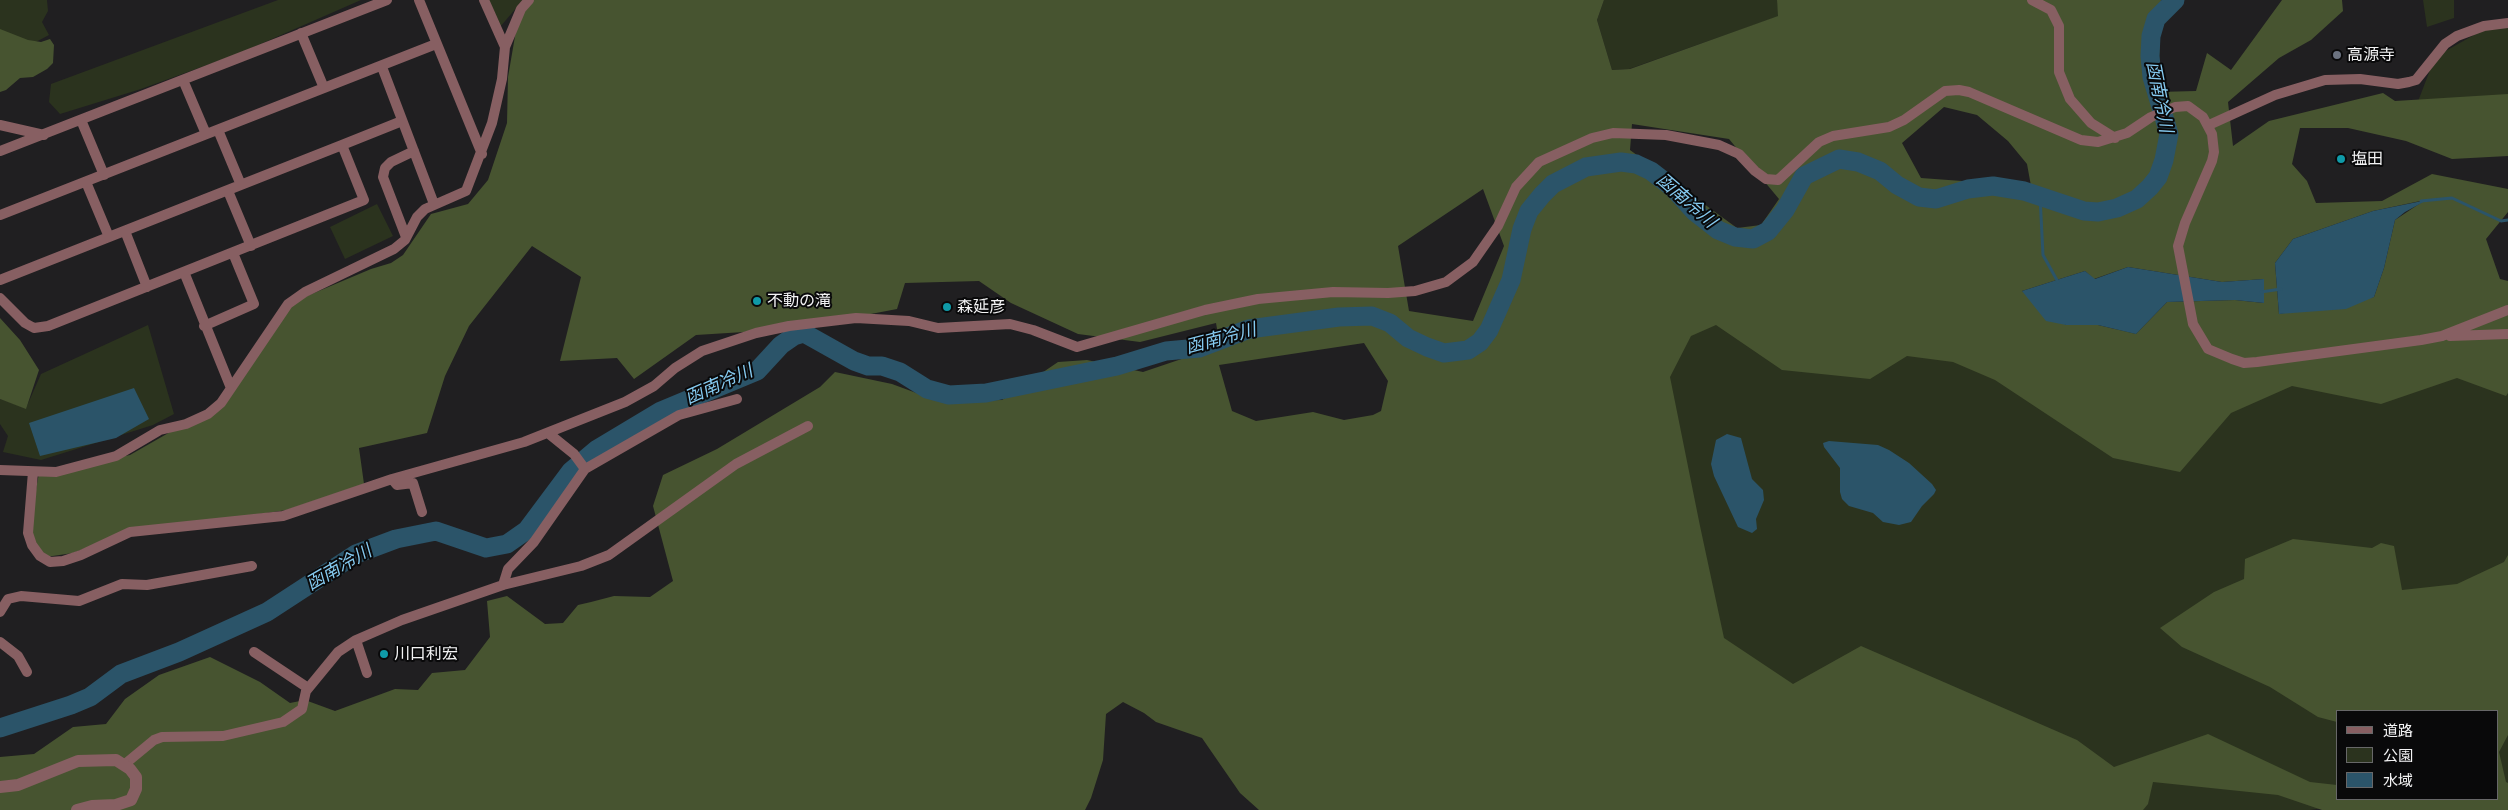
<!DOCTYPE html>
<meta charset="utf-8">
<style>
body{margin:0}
#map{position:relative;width:2508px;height:810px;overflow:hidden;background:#201f21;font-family:Karla,"Noto Sans JP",sans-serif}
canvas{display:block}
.legend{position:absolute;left:2336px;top:710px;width:162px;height:90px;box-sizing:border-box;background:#09090a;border:1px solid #676768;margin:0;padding:6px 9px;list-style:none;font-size:15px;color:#f3f3f4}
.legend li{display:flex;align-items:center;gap:10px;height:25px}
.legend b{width:25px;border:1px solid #676768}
</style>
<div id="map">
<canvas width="2508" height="810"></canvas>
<ul class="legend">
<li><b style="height:6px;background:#875f62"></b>道路</li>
<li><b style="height:14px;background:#2b331e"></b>公園</li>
<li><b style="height:14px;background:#2b5469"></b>水域</li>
</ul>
</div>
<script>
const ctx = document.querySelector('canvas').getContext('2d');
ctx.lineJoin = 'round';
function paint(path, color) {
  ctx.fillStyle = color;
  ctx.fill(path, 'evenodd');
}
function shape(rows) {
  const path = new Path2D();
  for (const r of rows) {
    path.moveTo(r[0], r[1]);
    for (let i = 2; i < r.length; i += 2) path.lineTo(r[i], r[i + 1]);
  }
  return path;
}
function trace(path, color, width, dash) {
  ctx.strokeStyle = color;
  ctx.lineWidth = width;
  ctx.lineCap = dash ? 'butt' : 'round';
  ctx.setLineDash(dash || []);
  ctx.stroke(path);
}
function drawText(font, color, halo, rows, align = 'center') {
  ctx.font = font + ' Karla,"Noto Sans JP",sans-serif';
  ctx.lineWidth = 4;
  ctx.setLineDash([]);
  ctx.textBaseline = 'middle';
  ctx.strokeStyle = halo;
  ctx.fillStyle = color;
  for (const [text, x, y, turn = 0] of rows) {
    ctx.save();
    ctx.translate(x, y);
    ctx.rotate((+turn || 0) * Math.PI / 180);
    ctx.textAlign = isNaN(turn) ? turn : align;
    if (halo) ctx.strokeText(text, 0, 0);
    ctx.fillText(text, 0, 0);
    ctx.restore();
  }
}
paint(shape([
 [0,0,47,0,48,11,42,22,49,35,32,44,0,32],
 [278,0,361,0,240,53,141,89,60,114,49,102,51,84],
 [487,0,523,0,500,27],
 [1604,0,1777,0,1779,16,1629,69,1612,70,1597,20],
 [2423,0,2454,0,2454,18,2427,27],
 [2508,25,2508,108,2417,104,2435,57,2481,31],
 [377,204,393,236,345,259,330,227],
 [1675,315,2508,342,2508,810,2337,806,2310,810,2127,810,1794,700,1710,691,1653,517],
 [2337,711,2497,711,2497,799,2337,799],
 [148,325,174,414,153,425,41,460,3,452,8,436,0,424,0,399,26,408,41,374]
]), '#2b331e');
paint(shape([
 [532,0,1604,0,1597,20,1612,70,1630,69,1778,16,1777,0,2161,0,2158,92,2196,91,2207,53,2231,70,2282,0,2342,0,2343,11,2311,40,2279,58,2228,102,2233,146,2269,121,2383,93,2395,101,2508,94,2508,156,2452,159,2406,141,2348,128,2300,128,2292,164,2307,181,2316,203,2382,201,2432,174,2508,189,2508,212,2486,239,2500,279,2508,281,2508,393,2506,396,2457,378,2381,404,2292,386,2231,413,2180,472,2113,458,1995,380,1953,362,1907,356,1870,379,1782,370,1716,325,1691,336,1670,377,1700,526,1724,638,1793,684,1861,646,2077,740,2114,767,2208,734,2310,782,2337,785,2337,799,2497,799,2497,711,2337,711,2337,722,2318,717,2270,687,2182,647,2160,628,2214,592,2244,579,2245,559,2293,539,2372,548,2381,543,2394,546,2402,590,2457,584,2504,562,2508,555,2508,735,2499,752,2506,782,2508,783,2508,810,2322,810,2278,795,2153,782,2148,804,2143,810,1259,810,1240,793,1202,738,1156,722,1144,713,1123,702,1106,714,1103,760,1091,798,1085,810,0,810,0,757,34,754,73,727,106,724,125,699,159,675,210,657,260,682,290,703,305,700,335,711,395,689,418,690,432,673,465,670,490,637,487,601,507,596,545,624,563,623,578,605,591,602,614,596,650,597,673,581,653,506,663,475,717,449,820,387,835,372,892,384,938,401,1002,400,1058,362,1087,360,1143,372,1220,346,1216,323,1140,342,1078,334,1011,303,979,281,905,283,897,309,792,329,696,335,634,379,617,358,560,361,581,277,532,246,469,326,445,376,427,433,359,448,364,484,287,510,122,534,73,553,46,557,28,533,39,473,130,455,219,404,288,304,371,269,391,263,403,255,431,214,468,204,488,180,507,123,508,77,519,13],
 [1944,107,1977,115,2008,141,2027,164,2031,186,1921,178,1902,143],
 [1632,124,1729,139,1779,199,1761,225,1737,228,1630,150],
 [1483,189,1504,246,1473,321,1409,311,1398,246],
 [2425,200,2395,220,2384,268,2374,297,2279,314,2275,263,2293,239,2373,211],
 [2128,267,2222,282,2264,279,2264,303,2235,300,2167,302,2136,334,2098,325,2066,325,2022,291,2085,271,2094,279],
 [1364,343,1388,381,1381,411,1373,415,1344,420,1313,412,1256,421,1232,411,1219,365],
 [0,29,28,40,41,42,50,39,54,45,53,63,47,69,33,77,20,78,6,90,0,92],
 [0,318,20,340,39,370,26,409,0,399]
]), '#475430');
paint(shape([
 [2427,200,2405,212,2395,220,2384,268,2374,297,2346,309,2279,314,2275,263,2293,239,2373,211],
 [2128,267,2222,282,2264,279,2264,303,2235,300,2167,302,2136,334,2098,325,2066,325,2046,321,2022,291,2085,271,2095,279],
 [134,388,149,419,116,438,40,456,29,423],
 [1727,434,1741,438,1752,479,1763,490,1764,500,1756,519,1757,529,1752,533,1738,527,1714,476,1711,464,1716,440],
 [1829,441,1878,445,1889,450,1909,463,1932,484,1936,490,1934,494,1922,506,1911,522,1899,525,1883,522,1873,513,1849,506,1842,499,1840,492,1840,468,1824,447,1823,443]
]), '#2b5469');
trace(shape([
 [2040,196,2043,255,2058,282],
 [2421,201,2452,198,2501,221,2508,220],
 [2261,292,2281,289]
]), '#2b5469', 3);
trace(shape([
 [0,728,71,705,90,697,121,674,179,652,267,612,356,554,396,539,436,531,486,548,507,544,527,530,571,471,596,450,661,411,757,371,781,345,794,336,804,333,854,361,868,366,882,366,900,372,927,389,949,395,986,393,1117,366,1166,351,1199,348,1249,329,1339,317,1372,316,1390,323,1408,338,1427,347,1444,353,1468,350,1480,342,1489,330,1511,280,1522,229,1529,211,1542,195,1553,184,1586,167,1621,162,1636,164,1651,171,1673,188,1695,212,1718,230,1735,237,1753,239,1768,231,1785,210,1804,176,1839,159,1858,162,1880,171,1897,185,1919,197,1936,199,1968,189,1993,186,2024,191,2084,211,2098,212,2117,208,2137,199,2150,187,2158,177,2164,160,2169,134,2152,77,2150,56,2151,36,2156,19,2175,0]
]), '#2b5469', 19);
trace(shape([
 [419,0,482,154],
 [484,0,505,47],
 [2032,0,2051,10,2059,26,2059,72,2070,99,2091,123,2115,138],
 [301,33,324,88],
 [382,67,434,204],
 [183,80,206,134],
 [81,120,104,175],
 [0,125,44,135],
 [2209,125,2275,95,2325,80,2360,79,2398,84,2409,82,2416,80,2445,44,2457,36,2484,26,2508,23],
 [218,130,241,185],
 [0,151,387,0],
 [86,182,109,237],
 [228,191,251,246],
 [0,215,436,44],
 [125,231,147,287],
 [406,237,383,177,385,168,391,162,414,151],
 [184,272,231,388],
 [0,280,342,145],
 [0,298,25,323,34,328,48,326,364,200,342,145,402,121],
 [204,326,254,304,233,253],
 [2450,336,2508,334],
 [548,433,574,454,585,469],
 [0,470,56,472,116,456,160,430,186,424,208,414,221,403,288,304,305,292,394,249,405,240,417,217,425,209,466,191,492,123,502,79,505,47,521,9,529,0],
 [33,472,28,533,32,545,40,556,50,562,63,561,81,555,130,532,283,516,392,479,524,442,625,402,654,386,675,368,702,351,756,333,789,326,856,318,909,321,938,328,1010,324,1033,330,1077,347,1205,310,1258,299,1333,292,1388,293,1415,291,1446,282,1473,262,1498,226,1516,187,1539,162,1592,138,1613,133,1666,135,1719,145,1739,154,1755,171,1766,179,1778,180,1819,142,1833,136,1889,127,1904,120,1945,91,1959,90,1969,92,2081,140,2098,142,2127,133,2151,117,2175,107,2188,106,2203,117,2212,134,2214,152,2212,161,2185,223,2178,246,2193,324,2208,349,2232,359,2244,363,2257,362,2421,340,2442,336,2508,310],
 [392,479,397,485,413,483,422,512],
 [503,585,508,569,534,542,585,469,679,415,737,399],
 [0,612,8,599,21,596,79,601,122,584,147,585,252,566],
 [356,640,367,673],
 [0,642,18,656,27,672],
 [254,652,308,688],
 [125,764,154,740,162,737,223,736,283,722,302,709,306,691,338,652,356,640,402,620,503,585,581,566,609,555,736,464,808,426]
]), '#875f62', 10);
trace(shape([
 [0,787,18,785,78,761,116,760,130,769,136,777,136,789,131,800,116,805,92,806,77,810]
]), '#875f62', 12);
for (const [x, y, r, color] of [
 [2337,55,5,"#6b7280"],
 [2341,159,5,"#0f9aa8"],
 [757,301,5,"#0f9aa8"],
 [947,307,5,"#0f9aa8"],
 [384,654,5,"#0f9aa8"]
]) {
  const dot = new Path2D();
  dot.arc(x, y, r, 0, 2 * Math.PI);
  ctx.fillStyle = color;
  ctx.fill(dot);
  trace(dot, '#09090a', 2);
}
drawText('16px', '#f3f3f4', '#09090a', [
 ["高源寺",2347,55],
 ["塩田",2351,159],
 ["不動の滝",767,301],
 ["森延彦",957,307],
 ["川口利宏",394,654]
], 'left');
drawText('italic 18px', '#86cbf1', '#09090a', [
 ["函南冷川",2159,97,79],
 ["函南冷川",1686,201,41],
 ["函南冷川",1221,339,-15],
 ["函南冷川",719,385,-24],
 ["函南冷川",339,568,-30]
]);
</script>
